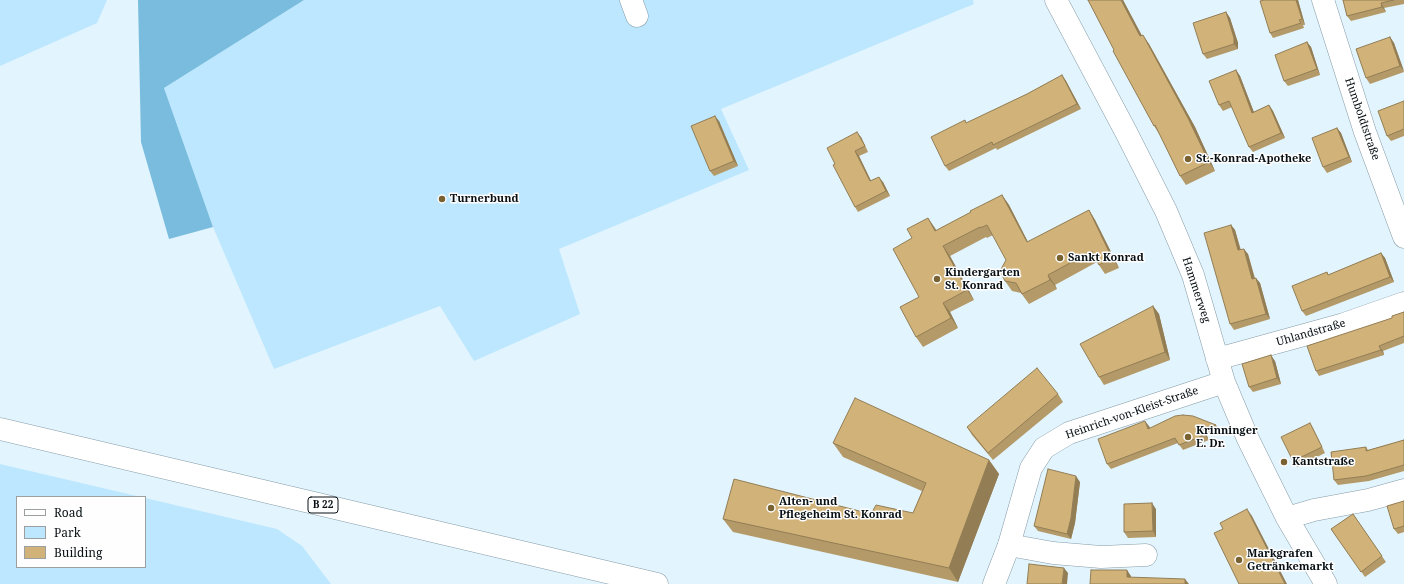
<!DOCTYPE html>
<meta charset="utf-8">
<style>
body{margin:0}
#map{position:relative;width:1404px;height:584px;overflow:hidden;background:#e2f4fe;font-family:"Noto Serif",serif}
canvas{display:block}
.legend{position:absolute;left:16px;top:496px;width:130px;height:72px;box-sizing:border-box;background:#fefefe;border:1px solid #9c9fa0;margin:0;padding:5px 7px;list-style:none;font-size:12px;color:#081014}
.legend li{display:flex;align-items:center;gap:8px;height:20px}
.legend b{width:20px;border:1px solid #9c9fa0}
</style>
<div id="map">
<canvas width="1404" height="584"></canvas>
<ul class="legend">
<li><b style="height:5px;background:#fff"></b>Road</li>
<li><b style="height:11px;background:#bce7fe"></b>Park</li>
<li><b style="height:11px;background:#d1b379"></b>Building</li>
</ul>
</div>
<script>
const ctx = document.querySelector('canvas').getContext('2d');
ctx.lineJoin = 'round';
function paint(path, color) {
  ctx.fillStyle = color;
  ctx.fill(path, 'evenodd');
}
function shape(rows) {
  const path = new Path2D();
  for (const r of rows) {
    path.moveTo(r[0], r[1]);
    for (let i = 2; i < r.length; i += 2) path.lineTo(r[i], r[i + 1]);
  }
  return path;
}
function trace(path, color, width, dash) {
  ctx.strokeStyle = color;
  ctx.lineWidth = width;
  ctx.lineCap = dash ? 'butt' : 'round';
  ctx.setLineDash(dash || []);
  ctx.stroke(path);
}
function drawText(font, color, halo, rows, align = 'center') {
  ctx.font = font + ' "Noto Serif",serif';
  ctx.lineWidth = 3;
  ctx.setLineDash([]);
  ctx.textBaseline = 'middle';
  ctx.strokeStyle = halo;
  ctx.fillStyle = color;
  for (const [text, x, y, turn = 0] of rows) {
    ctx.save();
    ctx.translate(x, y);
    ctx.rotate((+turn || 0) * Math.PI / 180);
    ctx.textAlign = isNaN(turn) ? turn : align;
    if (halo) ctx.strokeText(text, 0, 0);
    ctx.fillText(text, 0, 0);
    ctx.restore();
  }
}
paint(shape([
 [0,0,107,0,97,23,0,66],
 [304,0,973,0,974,4,721,109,749,170,559,249,580,314,474,361,440,306,274,369,213,227,164,88],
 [0,464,141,497,17,497,17,567,145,567,145,498,277,529,302,546,331,584,0,584]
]), '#bce7fe');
paint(shape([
 [138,0,304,0,164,88,213,227,169,239,141,142]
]), '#79bcde');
const minor = shape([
 [631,0,637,16],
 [1056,0,1126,132,1166,211,1193,275,1224,382,1248,439,1287,518,1326,584],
 [1323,0,1365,132,1404,237],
 [1217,359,1344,324,1404,303],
 [1287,518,1314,510,1368,500,1404,490],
 [1146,555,1101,557,1053,553,1009,545,1031,468,1044,448,1069,433,1224,382]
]);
const major = shape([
 [0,429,657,584],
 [994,584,1009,545]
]);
trace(minor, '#869ca7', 23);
trace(major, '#869ca7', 23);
trace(minor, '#fff', 22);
trace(major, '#fff', 22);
paint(shape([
 [1088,0,1123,0,1141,35,1149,44,1195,127,1215,171,1186,185,1180,176,1160,135,1154,126],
 [1264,0,1298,0,1305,25,1303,25,1304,28,1273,38,1270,33],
 [1343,0,1404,0,1404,4,1384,8,1386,12,1351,21,1347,16],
 [1226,12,1230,18,1238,43,1238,49,1207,59,1203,54],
 [1390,37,1394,43,1404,72,1370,84,1366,78],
 [1307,42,1311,47,1320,75,1288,86,1284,81],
 [1236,70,1240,76,1254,112,1269,105,1273,111,1285,138,1253,152,1249,147,1232,107,1223,111,1219,105],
 [1062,75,1066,81,1081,109,997,150,996,148,949,171,945,166,967,123,1027,94],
 [1404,101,1404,136,1391,141,1387,136],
 [719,121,738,166,714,176,710,171],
 [1337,128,1341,133,1352,162,1327,173,1323,167],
 [861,137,868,152,859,156,871,181,883,182,890,196,858,212,855,207,835,164],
 [1002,195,1009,205,1028,242,1089,210,1095,220,1119,268,1105,274,1097,262,1055,285,1057,289,1029,304,1021,293,1012,291,1005,281,1006,260,993,235,987,238,986,237,950,256,974,300,950,312,958,328,923,347,916,337,919,297,912,238,928,218,936,231,971,212],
 [1231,225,1235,230,1241,250,1248,254,1255,278,1260,283,1270,319,1234,330,1230,324],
 [1381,253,1385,258,1394,282,1306,316,1302,311,1327,272,1328,275],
 [1153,306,1159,314,1170,360,1104,385,1099,377],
 [1404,312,1404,343,1383,351,1384,355,1319,376,1316,371,1392,318],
 [1275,361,1281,384,1253,392,1249,387],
 [1058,394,1063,402,993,460,972,435,967,427],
 [1310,423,1313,428,1325,453,1297,467,1293,461],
 [1216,425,1220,430,1206,434,1209,440,1183,450,1178,443,1111,469,1107,464,1149,426,1150,428],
 [1404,440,1404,471,1369,481,1338,485,1334,480,1366,447,1368,450],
 [833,443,989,460,999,474,958,582,733,532,723,519,913,513,922,491,843,457],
 [1080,482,1075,523,1071,539,1038,531,1034,526],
 [1404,501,1404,532,1398,534,1394,529],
 [1156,509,1156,537,1128,538,1124,532],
 [1353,514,1386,562,1365,577,1331,529]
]), '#b49a68');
paint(shape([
 [1121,0,1123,0,1147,45,1140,36],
 [1296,0,1298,0,1305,25,1302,19],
 [1381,3,1384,8,1386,12,1382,7],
 [1226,12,1230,18,1238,43,1238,49,1234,44],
 [1143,35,1149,44,1195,127,1215,171,1209,162],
 [1390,37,1394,43,1404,71,1400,66],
 [1307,42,1311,47,1320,75,1317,69],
 [1236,70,1240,76,1256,118,1252,113],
 [1062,75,1066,81,1081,109,1077,104],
 [1269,105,1273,111,1285,138,1281,133],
 [715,116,719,121,738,166,734,161],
 [1337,128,1341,133,1352,162,1349,157],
 [857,132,861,137,868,152,865,146],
 [855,151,859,156,874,187,870,181],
 [879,177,883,182,890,196,886,191],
 [1002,195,1009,205,1033,252,1027,242],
 [1089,210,1095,220,1119,268,1112,258],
 [928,218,935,228,942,241,935,231],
 [1231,225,1235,230,1242,256,1238,250],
 [943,246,950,256,974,300,967,290],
 [1244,249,1248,254,1256,284,1252,279],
 [1381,253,1385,258,1394,282,1390,277],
 [1048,275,1055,285,1057,289,1050,280],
 [1256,278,1260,283,1270,319,1266,314],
 [943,303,950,312,958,328,951,318],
 [1153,306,1159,314,1170,360,1165,352],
 [1379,346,1383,351,1384,355,1381,350],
 [1271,355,1275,361,1281,384,1277,378],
 [1145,421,1149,426,1152,435,1148,429],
 [1202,428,1206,434,1209,440,1205,435],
 [989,460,999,474,958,582,949,568],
 [1076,476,1080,482,1075,523,1071,539,1067,534],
 [1152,503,1156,509,1156,537,1153,531],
 [1247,509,1252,516,1287,584,1285,584],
 [1064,568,1068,573,1067,584,1062,584],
 [1127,570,1131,576,1131,582,1127,577],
 [1185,579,1189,584,1185,584]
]), '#927d55');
const building = shape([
 [1088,0,1121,0,1140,36,1143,35,1188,118,1209,162,1180,176,1155,125,1154,126,1113,51,1114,50,1088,0],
 [1264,0,1296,0,1302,19,1299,20,1301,23,1270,33,1260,1,1264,0],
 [1343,0,1394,0,1381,3,1382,7,1347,16,1343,0],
 [1226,12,1234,38,1234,44,1203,54,1193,23,1226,12],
 [1390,37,1400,66,1366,78,1356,49,1390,37],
 [1307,42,1317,69,1284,81,1275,55,1307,42],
 [1236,70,1252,113,1269,105,1281,133,1249,147,1229,101,1219,105,1209,81,1236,70],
 [1062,75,1077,104,993,145,992,142,945,166,931,137,965,120,966,123,1027,94,1062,75],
 [1404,101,1404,129,1387,136,1378,111,1404,101],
 [715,116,734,161,710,171,691,126,715,116],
 [1337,128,1349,157,1323,167,1312,138,1337,128],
 [857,132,865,146,855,151,870,181,879,177,886,191,855,207,833,165,835,164,827,148,857,132],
 [1002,195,1027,242,1089,210,1112,258,1099,265,1092,251,1048,275,1050,280,1022,294,1016,283,1005,281,1000,271,1006,260,987,225,980,228,980,227,943,246,967,290,943,303,951,318,916,337,900,307,919,297,893,249,912,238,907,229,928,218,935,231,971,212,970,211,1002,195],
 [1231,225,1238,250,1244,249,1252,279,1256,278,1266,314,1230,324,1204,233,1231,225],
 [1381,253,1390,277,1302,311,1292,286,1327,272,1328,275,1381,253],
 [1153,306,1165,352,1099,377,1080,344,1153,306],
 [1404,312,1404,336,1379,346,1381,350,1316,371,1307,346,1392,318,1392,316,1404,312],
 [1271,355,1277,378,1249,387,1242,364,1271,355],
 [1037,368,1058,394,988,453,967,427,1037,368],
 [855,398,989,460,949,568,723,519,734,479,871,514,876,505,913,513,926,483,833,443,855,398],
 [1183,415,1193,416,1216,425,1202,428,1205,435,1179,445,1175,438,1107,464,1098,439,1145,421,1148,429,1175,416,1183,415],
 [1310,423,1322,447,1293,461,1281,437,1310,423],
 [1404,440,1404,465,1366,476,1334,480,1331,452,1366,447,1366,451,1404,440],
 [1048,469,1076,476,1071,518,1067,534,1034,526,1048,469],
 [1404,501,1404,526,1394,529,1387,506,1404,501],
 [1152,503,1153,531,1124,532,1124,504,1152,503],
 [1247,509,1285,584,1239,584,1214,533,1223,529,1220,523,1247,509],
 [1353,514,1382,556,1361,572,1331,529,1353,514],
 [1029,564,1064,568,1062,584,1027,584,1029,564],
 [1091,570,1127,570,1127,577,1185,579,1185,584,1090,584,1091,570]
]);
paint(building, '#d1b379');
trace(building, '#927d55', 1);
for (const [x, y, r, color] of [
 [1188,159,4,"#796232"],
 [442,199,4,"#796232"],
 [1060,258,4,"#796232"],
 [937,279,4,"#796232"],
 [1188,437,4,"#796232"],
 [1284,462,4,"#796232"],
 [771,508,4,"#796232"],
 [1239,560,4,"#796232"]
]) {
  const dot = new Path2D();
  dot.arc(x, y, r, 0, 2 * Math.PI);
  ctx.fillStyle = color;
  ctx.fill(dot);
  trace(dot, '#fefefe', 1.5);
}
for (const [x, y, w] of [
 [323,505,30]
]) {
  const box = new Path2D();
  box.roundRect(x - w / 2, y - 8, w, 16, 3);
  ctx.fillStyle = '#fefefe';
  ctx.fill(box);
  trace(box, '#081014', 1);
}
drawText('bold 10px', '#081014', null, [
 ["B 22",323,505]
]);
drawText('11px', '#081014', '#fefefe', [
 ["Humboldtstraße",1362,119,71],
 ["Hammerweg",1196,290,72],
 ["Uhlandstraße",1311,333,-16],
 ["Heinrich-von-Kleist-Straße",1132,413,-19]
]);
drawText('bold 11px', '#081014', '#fefefe', [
 ["St.-Konrad-Apotheke",1196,159],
 ["Turnerbund",450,199],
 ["Sankt Konrad",1068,258],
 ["Kindergarten",945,273],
 ["St. Konrad",945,286],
 ["Krinninger",1196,431],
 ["E. Dr.",1196,444],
 ["Kantstraße",1292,462],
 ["Alten- und",779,502],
 ["Pflegeheim St. Konrad",779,515],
 ["Markgrafen",1247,554],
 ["Getränkemarkt",1247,567]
], 'left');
</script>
